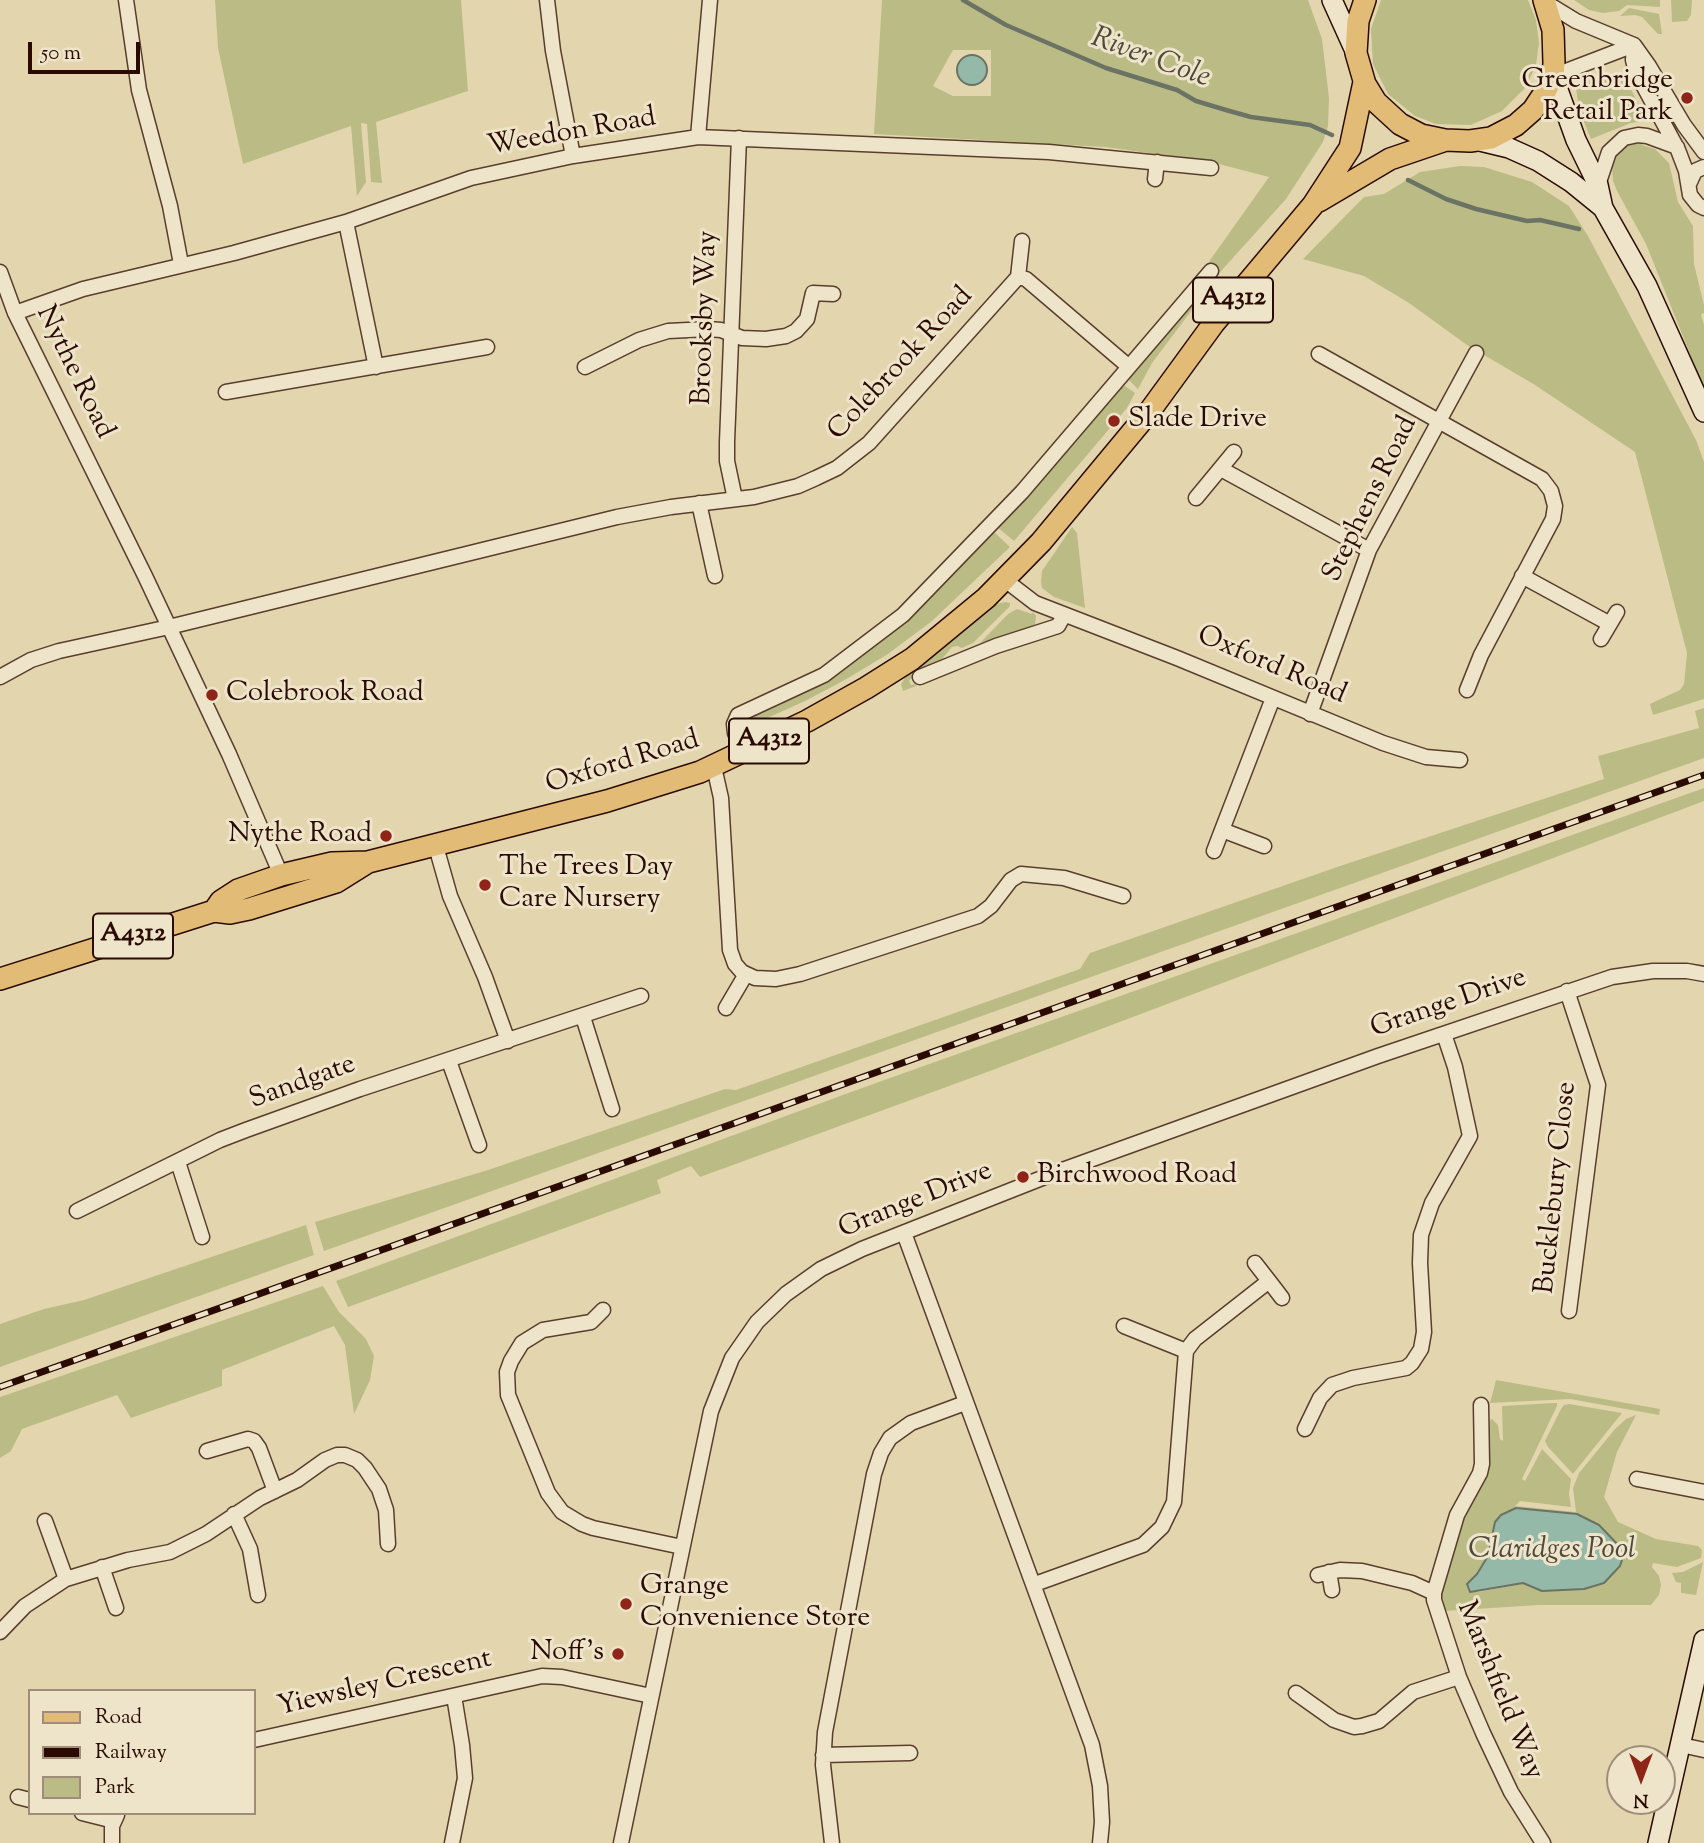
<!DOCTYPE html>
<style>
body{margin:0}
#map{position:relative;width:1704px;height:1843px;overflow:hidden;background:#e3d6ae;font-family:"Sorts Mill Goudy",serif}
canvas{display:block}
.legend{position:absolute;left:28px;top:1689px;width:228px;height:126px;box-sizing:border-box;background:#ede4ca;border:2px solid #9f8d7a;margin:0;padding:9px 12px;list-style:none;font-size:21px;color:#2b0b01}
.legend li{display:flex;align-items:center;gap:14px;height:35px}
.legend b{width:35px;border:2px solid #9f8d7a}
.north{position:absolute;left:1606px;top:1745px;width:70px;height:70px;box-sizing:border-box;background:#ede4ca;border:2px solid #9f8d7a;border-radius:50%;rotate:180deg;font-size:19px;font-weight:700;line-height:28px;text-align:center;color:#2b0b01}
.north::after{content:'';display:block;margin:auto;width:24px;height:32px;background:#8f2418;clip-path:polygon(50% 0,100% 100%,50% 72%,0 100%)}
.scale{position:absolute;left:28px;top:42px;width:112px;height:32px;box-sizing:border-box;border:4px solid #2b0b01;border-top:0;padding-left:9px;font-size:21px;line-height:24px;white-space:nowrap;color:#2b0b01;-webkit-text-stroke:5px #ede4ca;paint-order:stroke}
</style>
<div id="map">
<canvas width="1704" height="1843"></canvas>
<ul class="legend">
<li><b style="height:9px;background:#e2bb77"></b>Road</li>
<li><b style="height:9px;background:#2b0b01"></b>Railway</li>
<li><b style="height:19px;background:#bbbc85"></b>Park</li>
</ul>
<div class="north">N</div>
<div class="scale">50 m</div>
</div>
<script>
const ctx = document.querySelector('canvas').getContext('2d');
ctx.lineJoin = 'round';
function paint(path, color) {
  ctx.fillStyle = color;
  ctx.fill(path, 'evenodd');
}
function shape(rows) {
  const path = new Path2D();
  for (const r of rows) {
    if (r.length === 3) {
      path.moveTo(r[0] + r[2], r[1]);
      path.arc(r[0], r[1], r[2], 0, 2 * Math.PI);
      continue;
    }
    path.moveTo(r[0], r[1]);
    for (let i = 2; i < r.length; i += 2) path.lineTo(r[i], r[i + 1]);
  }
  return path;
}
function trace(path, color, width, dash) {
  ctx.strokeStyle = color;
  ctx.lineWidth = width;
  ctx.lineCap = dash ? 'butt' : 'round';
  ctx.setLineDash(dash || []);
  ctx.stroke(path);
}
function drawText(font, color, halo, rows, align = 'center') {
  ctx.font = font + ' "Sorts Mill Goudy",serif';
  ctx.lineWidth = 6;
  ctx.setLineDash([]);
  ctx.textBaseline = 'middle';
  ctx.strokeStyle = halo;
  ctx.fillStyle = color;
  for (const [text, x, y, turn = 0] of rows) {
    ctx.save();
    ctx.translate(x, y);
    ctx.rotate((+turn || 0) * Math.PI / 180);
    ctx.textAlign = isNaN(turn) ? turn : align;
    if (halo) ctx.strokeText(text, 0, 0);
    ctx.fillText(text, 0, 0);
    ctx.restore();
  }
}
paint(shape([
 [215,0,461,0,468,91,376,122,382,183,371,182,367,124,361,123,366,182,357,196,351,126,243,164,218,48],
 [882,0,1308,0,1322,39,1329,98,1328,126,1323,142,1286,199,1222,270,1152,363,1138,389,1127,378,1213,271,1208,263,1269,177,1207,161,1105,147,874,134],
 [953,50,991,50,991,96,953,96,933,86],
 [1381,0,1528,0,1536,20,1539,43,1536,65,1526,87,1502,111,1471,125,1436,124,1415,116,1388,94,1373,64,1371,29],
 [1574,0,1660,0,1660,7,1627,5,1619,11,1603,13,1589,10],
 [1671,0,1692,0,1691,15,1687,21,1672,22],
 [1629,8,1659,14,1662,34,1658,34,1642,17,1635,15,1620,16],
 [1610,75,1628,84,1648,121,1631,123,1591,139,1579,110,1576,88,1586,79],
 [1642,140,1642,145,1655,149,1669,163,1678,202,1693,226,1694,264,1704,305,1704,313,1701,314,1704,325,1704,389,1646,244,1617,191,1613,181,1612,167,1615,156,1624,146],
 [1460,166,1484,167,1532,182,1569,206,1588,236,1696,440,1704,462,1704,699,1653,715,1650,704,1680,690,1684,684,1687,653,1635,452,1535,385,1467,345,1409,303,1364,276,1303,259,1364,197,1384,194,1420,172],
 [1122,384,1135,393,1127,408,1014,541,997,527],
 [1072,527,1077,533,1085,608,1054,597,1042,588,1041,582,1042,571],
 [993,531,1010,547,932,621,888,654,843,681,805,701,741,730,742,720,822,683,880,642],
 [1005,602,1010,603,1010,606,973,643,962,648,957,646,952,647,942,659,912,677,909,681,911,685,916,684,916,686,903,691,901,684,908,673,996,604],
 [1017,609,1032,614,1033,612,1036,616,1035,624,1031,627,980,643,1008,614],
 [1704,708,1704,758,324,1251,315,1222,488,1170,725,1089,736,1090,1080,969,1090,953,1340,866,1604,779,1598,756,1699,728,1695,711],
 [1704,788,1704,801,982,1074,700,1177,691,1166,657,1180,661,1193,348,1307,336,1281,862,1088],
 [306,1225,314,1255,0,1367,0,1324,44,1309,84,1300],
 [323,1286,339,1312,366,1339,374,1356,370,1380,354,1414,345,1345,334,1326,222,1370,222,1386,131,1418,117,1395,22,1429,11,1451,0,1458,0,1397],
 [1496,1380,1660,1409,1659,1415,1570,1399,1490,1403],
 [1554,1403,1557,1403,1557,1406,1522,1479,1525,1481,1542,1449,1571,1479,1569,1494,1571,1507,1520,1501,1515,1506,1576,1512,1573,1488,1579,1473,1615,1429,1626,1419,1636,1415,1617,1452,1604,1497,1618,1522,1656,1539,1698,1546,1702,1550,1701,1558,1677,1567,1653,1563,1652,1567,1659,1576,1661,1585,1659,1595,1651,1605,1539,1605,1444,1611,1441,1594,1445,1583,1444,1574,1455,1533,1486,1467,1490,1420,1492,1419,1498,1425,1500,1439,1503,1441,1502,1406],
 [1516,1508,1577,1514,1599,1525,1622,1549,1620,1566,1604,1583,1584,1589,1542,1591,1525,1583,1479,1592,1468,1590,1467,1584,1472,1580,1488,1556,1493,1528,1498,1518],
 [1569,1404,1622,1413,1573,1474,1548,1447,1545,1441,1561,1409,1564,1405],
 [1703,1562,1696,1595,1681,1593,1681,1583,1676,1582,1672,1573,1683,1572]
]), '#bbbc85');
const water = shape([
 [972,70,15],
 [1516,1508,1577,1514,1599,1525,1622,1549,1623,1557,1620,1566,1604,1583,1584,1589,1542,1591,1523,1583,1470,1592,1467,1584,1477,1574,1488,1556,1495,1522,1501,1515,1516,1508]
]);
paint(water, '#95b9a8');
trace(water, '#6b7365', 2);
trace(shape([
 [963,0,1006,25,1106,68,1177,90,1196,101,1226,110,1251,117,1310,125,1332,135],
 [1408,180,1446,199,1476,209,1527,221,1540,220,1579,229]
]), '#6b7365', 4.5);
const street = shape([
 [126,0,139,90,170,206,181,264],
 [547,0,553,51,573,156],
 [1545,2,1576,21,1634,45,1649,66,1684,125,1704,152],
 [1634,45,1633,60,1636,72,1678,150,1686,171,1690,195,1698,205,1704,208],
 [1553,76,1634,45],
 [698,137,710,0],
 [1155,179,1157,162],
 [1689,184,1695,171,1704,167],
 [1598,185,1609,152,1624,138,1638,135,1647,136,1677,147],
 [346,222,376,367],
 [0,272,15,313,145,576,229,754,281,875],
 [1018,277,1026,279,1128,366],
 [15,313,83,289,234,253,346,222,471,178,573,156,698,137,1049,152,1211,168],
 [1319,354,1542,479,1551,491,1555,506,1553,519,1481,655,1467,690],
 [585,367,639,340,668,331,708,329,721,330,742,338,766,339,786,336,796,331,807,319,813,293,833,294],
 [226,392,487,347],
 [1221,469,1369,550],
 [1196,498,1234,452],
 [735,499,727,461,727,442,739,138],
 [699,503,715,576],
 [1522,576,1610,624],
 [1005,580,1035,603,1177,658,1383,743,1426,757,1460,760],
 [1601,639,1617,612],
 [0,677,31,660,59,651,169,627,617,517,671,507,754,497,798,486,816,478,837,468,869,443,1018,277,1022,241],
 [920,677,996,646,1058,626,1064,615],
 [1310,714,1369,550,1476,353],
 [744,753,735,733,734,724,738,715,824,675,903,615,1022,492,1211,271],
 [714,767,721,798,730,950,735,964,742,972,755,978,776,979,800,974,978,916,991,906,1011,880,1021,874,1064,878,1123,896],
 [435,843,450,896,485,977,508,1041],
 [1264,846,1222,830,1273,698],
 [1214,851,1222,830],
 [1567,991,1598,1085,1569,1311],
 [726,1008,746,974],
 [583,1017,612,1109],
 [449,1061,479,1145],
 [178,1162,202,1237],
 [77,1211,220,1140,246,1130,360,1089,641,996],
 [904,1233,1092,1745,1100,1786,1102,1822,1100,1843],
 [1269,1281,1282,1298],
 [603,1310,591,1322,543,1330,522,1343,511,1361,507,1372,508,1395,548,1493,562,1512,582,1524,593,1528,682,1547],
 [1124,1326,1186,1351],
 [1481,1405,1482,1464,1480,1473,1457,1515,1434,1593,1434,1600,1459,1677,1483,1733,1511,1792,1543,1843],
 [1305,1429,1320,1398,1332,1385,1353,1378,1406,1368,1412,1363,1421,1349,1424,1332,1420,1263,1421,1235,1432,1203,1470,1136,1455,1067,1444,1034],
 [207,1451,248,1439,254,1441,259,1448,275,1491],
 [1637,1479,1704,1492],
 [234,1514,250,1549,258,1595],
 [45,1521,66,1579],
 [102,1567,116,1608],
 [1329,1572,1332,1590],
 [1318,1575,1340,1570,1362,1571,1412,1583,1434,1593],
 [1035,1584,1143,1545,1162,1527,1174,1502,1186,1351,1195,1339,1269,1281,1255,1263],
 [0,1632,25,1606,66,1579,128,1560,170,1552,206,1534,260,1498,297,1480,325,1460,337,1455,345,1455,357,1460,365,1468,379,1489,386,1510,388,1544],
 [1296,1693,1334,1720,1354,1727,1362,1726,1379,1721,1413,1692,1459,1677],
 [254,1740,542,1676,562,1677,651,1696],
 [1681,1745,1704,1750],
 [823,1755,910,1753],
 [18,1797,30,1800],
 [82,1813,114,1821],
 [112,1843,112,1826,117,1815],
 [452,1843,465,1778,462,1745,454,1696],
 [621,1843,711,1411,732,1358,757,1322,786,1294,821,1269,862,1249,1065,1169,1378,1056,1612,977,1653,971,1687,971,1704,974],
 [832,1843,823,1765,825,1732,874,1474,881,1453,890,1438,911,1423,965,1403]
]);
const secondary = shape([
 [1332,0,1356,53],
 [1553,76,1576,140,1598,185,1603,208],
 [1480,141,1509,148,1538,161,1571,182,1603,208,1647,286,1704,412],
 [1658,1843,1704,1640]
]);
const primary = shape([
 [1365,0,1358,21,1356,53,1365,84,1376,102,1400,124,1421,135,1445,140,1470,141,1491,138,1516,125,1533,110,1545,92,1553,76,1554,63,1553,30,1544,0],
 [1319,201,1390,159,1443,141],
 [214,911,221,901,238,890,281,875,332,863,368,862,607,801,700,772,807,721,866,688,912,659,986,598,1041,542,1149,412,1214,323,1313,205,1350,148,1364,82],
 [0,979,214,911,230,913,249,909,336,882,368,862]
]);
trace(street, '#593e2c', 17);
trace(secondary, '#2b0b01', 22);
trace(primary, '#2b0b01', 24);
trace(street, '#ede4ca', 14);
trace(secondary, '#ede4ca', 19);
trace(primary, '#e2bb77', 21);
const rail = shape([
 [0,1387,1704,775]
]);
trace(rail, '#2b0b01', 7);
trace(rail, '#ede4ca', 4.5, [13]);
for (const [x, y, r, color] of [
 [1687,98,7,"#8f2418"],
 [1114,421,7,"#8f2418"],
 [212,695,7,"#8f2418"],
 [386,836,7,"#8f2418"],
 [485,885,7,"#8f2418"],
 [1023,1177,7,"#8f2418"],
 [626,1604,7,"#8f2418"],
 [618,1654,7,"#8f2418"]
]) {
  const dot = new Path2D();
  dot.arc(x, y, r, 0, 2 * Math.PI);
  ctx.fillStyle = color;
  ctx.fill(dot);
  trace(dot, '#ede4ca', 2.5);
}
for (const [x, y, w] of [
 [1233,300,80],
 [769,741,80],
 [133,936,80]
]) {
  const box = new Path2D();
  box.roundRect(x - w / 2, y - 22.5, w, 45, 5);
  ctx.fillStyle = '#ede4ca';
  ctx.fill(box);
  trace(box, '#2b0b01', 2);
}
drawText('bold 26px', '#2b0b01', null, [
 ["A4312",1233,300],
 ["A4312",769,741],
 ["A4312",133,936]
]);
drawText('28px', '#2b0b01', '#ede4ca', [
 ["Greenbridge",1673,82,"right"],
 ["Retail Park",1673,114,"right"],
 ["Slade Drive",1128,421],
 ["Colebrook Road",226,695],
 ["Nythe Road",372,836,"right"],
 ["The Trees Day",499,869],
 ["Care Nursery",499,901],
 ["Birchwood Road",1037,1177],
 ["Grange",640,1588],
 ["Convenience Store",640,1620],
 ["Noff's",604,1654,"right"]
], 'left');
drawText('28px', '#2b0b01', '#ede4ca', [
 ["Weedon Road",572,134,-10],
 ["Brooksby Way",707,318,-88],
 ["Colebrook Road",902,365,-47],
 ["Nythe Road",73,373,64],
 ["Stephens Road",1372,500,-64],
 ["Oxford Road",1271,667,23],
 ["Oxford Road",623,764,-17],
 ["Grange Drive",1449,1005,-19],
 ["Sandgate",303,1084,-20],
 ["Bucklebury Close",1558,1188,-84],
 ["Grange Drive",916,1202,-22],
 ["Yiewsley Crescent",385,1685,-13],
 ["Marshfield Way",1498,1691,68]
]);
drawText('italic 30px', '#50483b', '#ede4ca', [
 ["River Cole",1150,60,20],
 ["Claridges Pool",1552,1552]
]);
</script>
